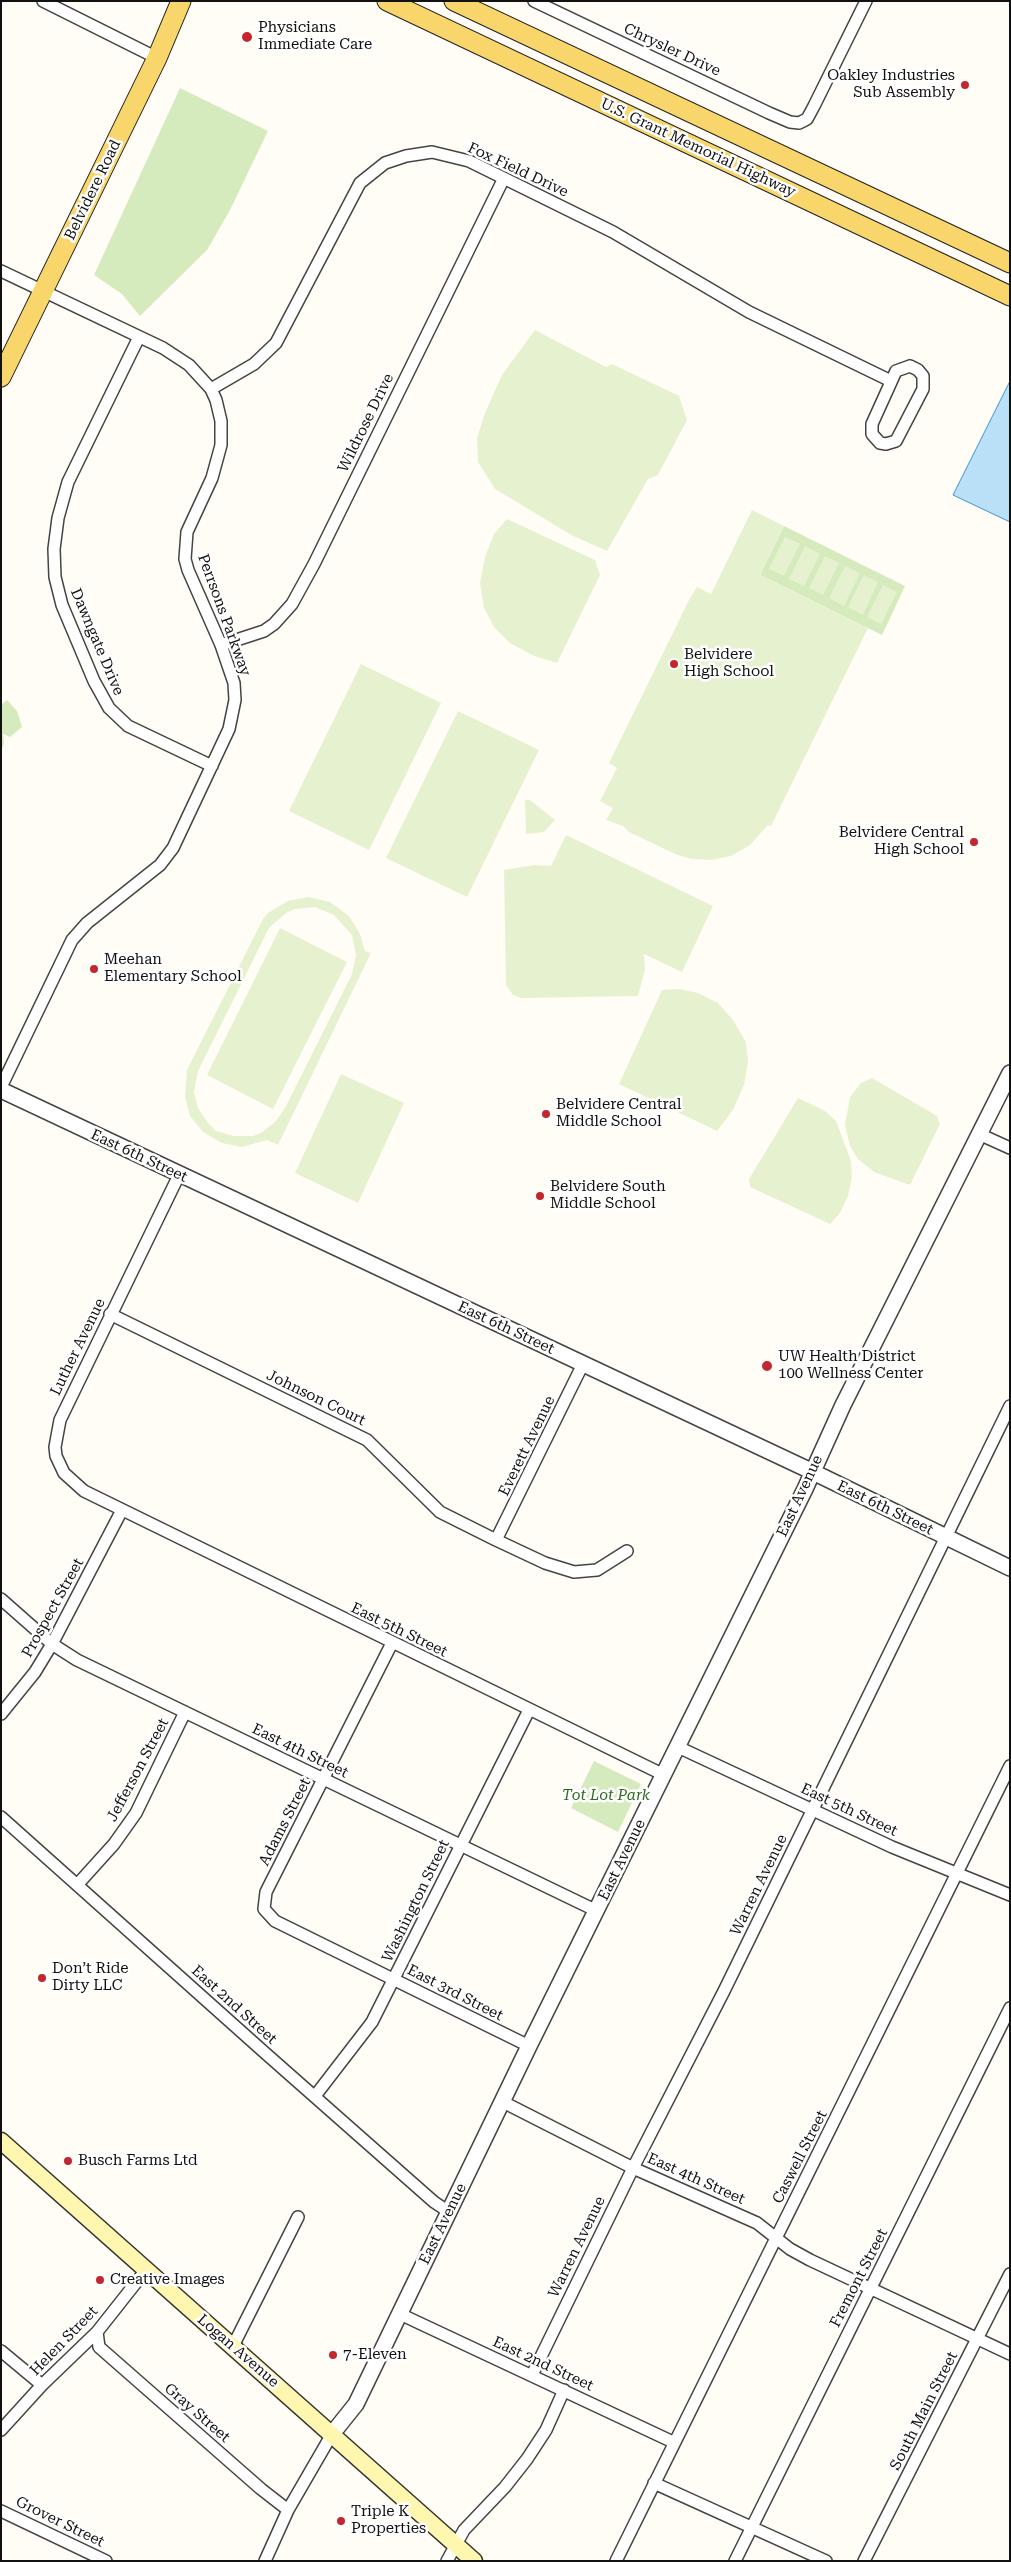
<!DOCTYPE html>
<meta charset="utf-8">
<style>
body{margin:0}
#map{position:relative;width:1011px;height:2562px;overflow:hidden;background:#fffdf5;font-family:"Roboto Serif",serif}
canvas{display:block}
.frame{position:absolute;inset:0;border:2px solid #111;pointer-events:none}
</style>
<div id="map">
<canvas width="1011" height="2562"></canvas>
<div class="frame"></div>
</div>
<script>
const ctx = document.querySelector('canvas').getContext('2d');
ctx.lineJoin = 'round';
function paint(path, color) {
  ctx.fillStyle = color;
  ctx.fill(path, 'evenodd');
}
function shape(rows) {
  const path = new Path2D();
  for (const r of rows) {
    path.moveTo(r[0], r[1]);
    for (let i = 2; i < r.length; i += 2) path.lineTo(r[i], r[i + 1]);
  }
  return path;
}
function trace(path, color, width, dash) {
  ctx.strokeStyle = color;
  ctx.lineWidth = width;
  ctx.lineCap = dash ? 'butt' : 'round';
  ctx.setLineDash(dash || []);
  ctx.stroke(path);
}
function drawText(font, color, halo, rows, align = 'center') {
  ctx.font = font + ' "Roboto Serif",serif';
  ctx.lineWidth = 5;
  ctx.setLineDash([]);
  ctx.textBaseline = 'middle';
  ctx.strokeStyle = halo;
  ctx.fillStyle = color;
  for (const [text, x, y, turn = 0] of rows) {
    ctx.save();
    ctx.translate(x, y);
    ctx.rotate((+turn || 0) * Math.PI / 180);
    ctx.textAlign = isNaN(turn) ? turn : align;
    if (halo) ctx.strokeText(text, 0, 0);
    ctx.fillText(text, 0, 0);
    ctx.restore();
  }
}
paint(shape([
 [180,88,268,131,230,210,207,250,140,316,122,294,94,275],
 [784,526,905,586,882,635,760,575],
 [7,700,17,711,22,727,10,737,3,734,4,744,1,750,1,705],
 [594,1761,641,1784,618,1832,571,1808]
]), '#d5ebbd');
paint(shape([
 [535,330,606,367,612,364,679,396,687,420,658,475,648,479,607,551,573,536,495,489,478,462,477,438,485,413,502,375],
 [752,510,784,526,760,575,868,628,771,826,768,825,750,845,731,856,710,860,692,859,675,854,629,832,623,826,606,820,613,808,600,801,617,768,609,763,689,600,697,587,711,594],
 [507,519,595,560,600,575,557,663,534,656,510,643,494,627,484,608,480,583,485,557,494,534],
 [785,537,800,544,784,576,769,569],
 [805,546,820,554,804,586,789,579],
 [825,556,839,563,823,595,809,588],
 [845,566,860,573,844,606,829,598],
 [864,575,878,582,863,615,848,607],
 [883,585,897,592,881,624,867,617],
 [361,664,441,703,369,850,289,811],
 [458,711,539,750,467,897,386,858],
 [525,800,530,800,555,820,544,832,526,834],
 [566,835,713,906,682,972,644,954,645,970,638,996,521,998,513,995,506,985,504,870,534,865,551,866],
 [308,897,330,902,349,916,360,934,365,951,371,953,278,1145,267,1140,242,1147,222,1143,203,1132,190,1116,185,1097,187,1070,263,919,268,913,288,901],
 [315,907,334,915,352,935,356,955,352,974,285,1108,275,1122,261,1133,253,1136,234,1136,216,1131,209,1124,198,1108,194,1092,198,1071,269,928,286,913,295,909],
 [280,928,347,962,273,1109,207,1075],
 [679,989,698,993,718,1003,733,1020,746,1042,748,1062,744,1085,733,1110,717,1131,619,1084,662,990],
 [341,1074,404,1103,358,1203,295,1173],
 [872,1078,937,1116,940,1124,910,1185,874,1172,858,1159,850,1146,845,1125,850,1097,861,1083],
 [798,1098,825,1111,836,1121,851,1161,852,1177,848,1196,840,1213,830,1224,750,1187,749,1179]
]), '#e6f2cf');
const water = shape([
 [1010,381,1010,522,953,495,1010,381]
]);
paint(water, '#b9e0f7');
trace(water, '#3f96cf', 1);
const minor = shape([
 [43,1,157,58],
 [534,1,769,113,790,122,799,123,807,119,814,106,866,1],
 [1,271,163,348,189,365,211,389,216,400,221,421,221,445,212,478,187,532,185,559,188,570,221,645,234,683,235,700,229,729,173,848,160,865,87,923,72,940,1,1087],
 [139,337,68,482,58,518,54,549,55,577,62,605,94,681,109,708,128,726,212,766],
 [910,366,918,370,923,376,923,389,896,441,886,444,880,443,872,434,872,424,896,371,910,366],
 [211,389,254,364,276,343,360,183,385,163,406,156,432,152,469,161,613,232,749,312,891,381],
 [221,645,264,631,274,624,292,604,314,564,504,178],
 [979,1134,1010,1148],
 [179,1175,60,1420,55,1447,56,1456,64,1473,84,1491,664,1775],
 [110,1314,367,1440,440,1512,496,1540,545,1563,574,1572,597,1570,627,1551],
 [496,1540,583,1364],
 [1,1599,52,1644,77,1660,597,1911],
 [392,1643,266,1892,264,1909,275,1921,529,2046],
 [1,1714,35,1672,52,1644,122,1510],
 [678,1747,892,1847,1010,1895],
 [1,1817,264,2052,434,2202,449,2212],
 [77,1885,114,1844,136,1813,185,1712],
 [315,2096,372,2022,529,1710],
 [503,2102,633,2168,757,2223,790,2249,810,2260,1010,2354],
 [400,2314,673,2442],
 [97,2332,99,2347,261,2489,288,2510],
 [233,2346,298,2217],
 [1,2351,42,2385],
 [532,2375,633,2168,724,1991,1010,1406],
 [1,2430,42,2385,97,2332,146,2270],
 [654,2483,826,2561],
 [1,2511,106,2561],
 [265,2561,288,2510,332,2434],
 [447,2561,464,2530,505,2487,527,2459,546,2430,564,2390],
 [616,2561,1010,1766],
 [735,2561,1010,2008],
 [864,2561,1010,2274]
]);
const tertiary = shape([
 [1,1090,811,1471,1010,1568],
 [332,2434,356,2404,529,2046,805,1489,843,1405,1010,1073]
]);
const secondary = shape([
 [1,2141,474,2561]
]);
const primary = shape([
 [387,1,1010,296],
 [454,1,1010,263],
 [1,377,157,58,181,1]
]);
trace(minor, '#444', 14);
trace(tertiary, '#444', 18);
trace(secondary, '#333', 19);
trace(primary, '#222', 21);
trace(minor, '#fff', 11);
trace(tertiary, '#fff', 15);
trace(secondary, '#fff6b0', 16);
trace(primary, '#f9d66b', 19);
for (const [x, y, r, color] of [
 [247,37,6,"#c4262e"],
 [965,85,5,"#c4262e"],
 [674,664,5,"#c4262e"],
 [974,842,5,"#c4262e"],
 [94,969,5,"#c4262e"],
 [546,1114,5,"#c4262e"],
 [540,1196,5,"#c4262e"],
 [767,1366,6,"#c4262e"],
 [42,1978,5,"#c4262e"],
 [68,2161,5,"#c4262e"],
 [100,2280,5,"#c4262e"],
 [333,2355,5,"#c4262e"],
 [341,2521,5,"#c4262e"]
]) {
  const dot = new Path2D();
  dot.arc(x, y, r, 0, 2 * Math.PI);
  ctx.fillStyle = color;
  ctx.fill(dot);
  trace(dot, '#fff', 2);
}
drawText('15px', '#111', '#fff', [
 ["Physicians",258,28],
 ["Immediate Care",258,45],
 ["Oakley Industries",955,76,"right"],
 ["Sub Assembly",955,93,"right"],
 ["Belvidere",684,655],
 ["High School",684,672],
 ["Belvidere Central",964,833,"right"],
 ["High School",964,850,"right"],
 ["Meehan",104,960],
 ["Elementary School",104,977],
 ["Belvidere Central",556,1105],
 ["Middle School",556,1122],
 ["Belvidere South",550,1187],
 ["Middle School",550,1204],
 ["UW Health District",778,1357],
 ["100 Wellness Center",778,1374],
 ["Don’t Ride",52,1969],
 ["Dirty LLC",52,1986],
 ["Busch Farms Ltd",78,2161],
 ["Creative Images",110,2280],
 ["7-Eleven",343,2355],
 ["Triple K",351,2512],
 ["Properties",351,2529]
], 'left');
drawText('15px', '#111', '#fff', [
 ["Chrysler Drive",672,50,25],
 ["U.S. Grant Memorial Highway",698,148,25],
 ["Fox Field Drive",518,170,25],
 ["Belvidere Road",93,190,-64],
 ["Wildrose Drive",366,423,-64],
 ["Perrsons Parkway",224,615,70],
 ["Dawngate Drive",97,642,67],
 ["East 6th Street",139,1156,25],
 ["East 6th Street",506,1328,25],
 ["Luther Avenue",78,1347,-64],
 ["Johnson Court",316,1398,26],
 ["Everett Avenue",527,1446,-64],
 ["East Avenue",800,1496,-65],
 ["East 6th Street",885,1508,26],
 ["Prospect Street",53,1608,-61],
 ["East 5th Street",399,1630,26],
 ["East 4th Street",300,1751,26],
 ["Jefferson Street",138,1770,-62],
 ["East 5th Street",849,1810,25],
 ["Adams Street",285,1822,-63],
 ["East Avenue",622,1860,-64],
 ["Warren Avenue",759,1885,-64],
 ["Washington Street",416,1901,-64],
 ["East 3rd Street",455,1993,27],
 ["East 2nd Street",234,2005,42],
 ["Caswell Street",800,2157,-63],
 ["East 4th Street",696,2179,24],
 ["East Avenue",443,2224,-64],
 ["Warren Avenue",577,2247,-64],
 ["Fremont Street",859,2278,-63],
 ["Helen Street",64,2341,-46],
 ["Logan Avenue",238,2351,41],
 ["East 2nd Street",543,2364,25],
 ["South Main Street",924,2411,-63],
 ["Gray Street",197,2413,41],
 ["Grover Street",60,2522,26]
]);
drawText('italic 15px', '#2f6b1f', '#fff', [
 ["Tot Lot Park",606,1796]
]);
</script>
